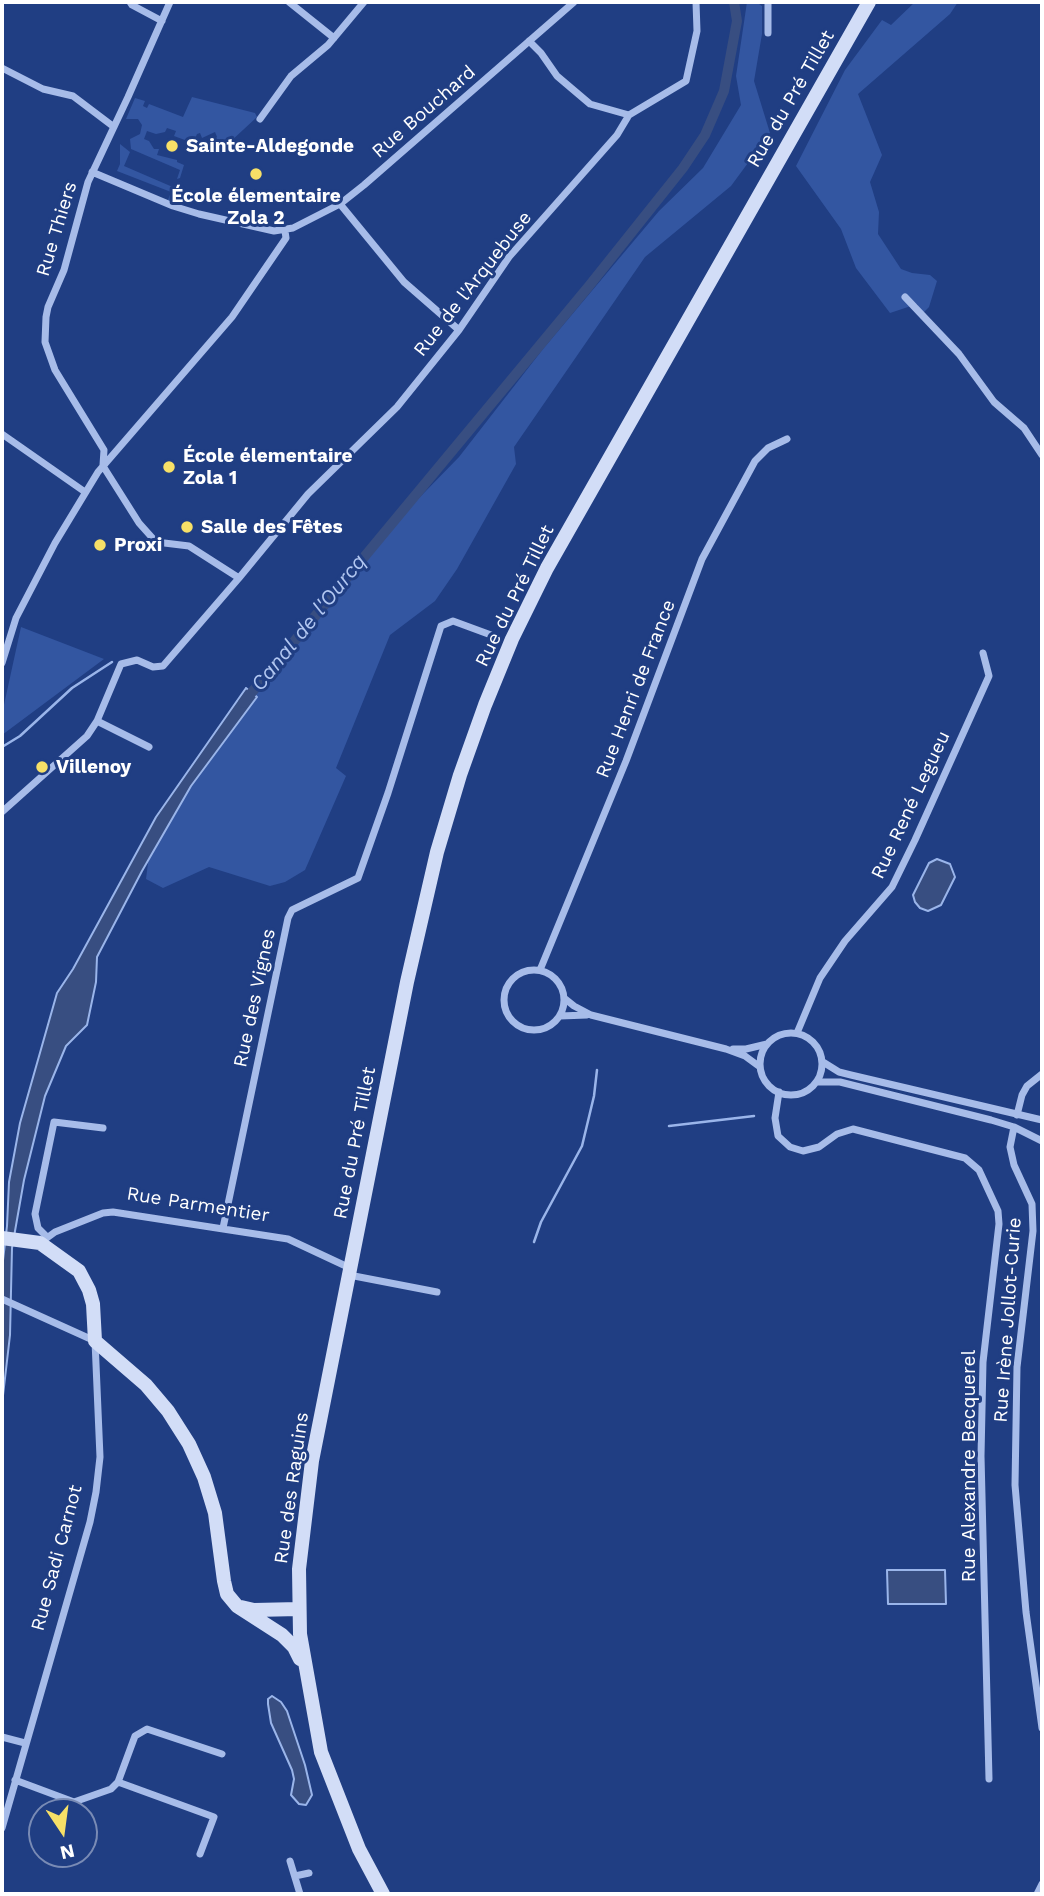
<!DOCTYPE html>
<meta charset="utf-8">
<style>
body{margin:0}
#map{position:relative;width:1044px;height:1896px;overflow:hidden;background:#203e83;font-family:"Work Sans",sans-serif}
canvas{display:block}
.frame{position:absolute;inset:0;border:4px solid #fff;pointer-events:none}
.north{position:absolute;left:28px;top:1798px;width:70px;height:70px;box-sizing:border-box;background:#203e83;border:2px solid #798bb5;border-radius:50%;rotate:167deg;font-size:19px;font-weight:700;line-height:28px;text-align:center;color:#fff}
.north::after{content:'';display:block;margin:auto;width:24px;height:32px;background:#f7e067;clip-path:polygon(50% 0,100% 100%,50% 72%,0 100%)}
</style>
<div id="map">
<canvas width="1044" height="1896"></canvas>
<div class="frame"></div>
<div class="north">N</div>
</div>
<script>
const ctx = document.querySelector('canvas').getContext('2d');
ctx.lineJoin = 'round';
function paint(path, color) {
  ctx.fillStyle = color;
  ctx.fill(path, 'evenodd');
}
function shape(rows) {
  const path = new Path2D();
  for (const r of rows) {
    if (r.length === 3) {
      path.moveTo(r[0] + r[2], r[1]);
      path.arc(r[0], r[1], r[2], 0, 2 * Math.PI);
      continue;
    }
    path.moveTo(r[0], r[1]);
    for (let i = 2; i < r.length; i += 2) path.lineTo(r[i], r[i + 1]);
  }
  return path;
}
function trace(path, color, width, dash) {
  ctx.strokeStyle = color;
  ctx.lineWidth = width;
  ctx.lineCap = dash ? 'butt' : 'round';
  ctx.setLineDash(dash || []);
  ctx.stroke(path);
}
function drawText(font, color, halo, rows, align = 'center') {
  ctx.font = font + ' "Work Sans",sans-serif';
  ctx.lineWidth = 6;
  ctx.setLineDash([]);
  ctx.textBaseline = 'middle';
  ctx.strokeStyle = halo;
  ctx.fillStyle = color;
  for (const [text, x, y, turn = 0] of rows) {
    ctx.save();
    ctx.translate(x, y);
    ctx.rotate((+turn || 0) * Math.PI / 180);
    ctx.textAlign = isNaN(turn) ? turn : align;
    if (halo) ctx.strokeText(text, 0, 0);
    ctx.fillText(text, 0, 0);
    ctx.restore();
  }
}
paint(shape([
 [747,2,756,2,762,6,762,34,754,81,770,133,731,186,645,257,514,447,516,464,457,569,435,601,390,635,336,768,346,776,305,870,285,882,270,886,209,867,163,888,146,879,150,847,226,731,342,577,459,457,543,349,659,211,703,168,741,105,736,76],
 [915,2,958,2,950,14,858,94,882,155,870,182,879,212,878,234,901,269,912,273,930,275,937,281,929,307,922,314,917,304,890,313,856,268,841,229,796,166,845,70,882,20,891,25],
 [192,97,255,113,257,117,230,142,208,153,204,143,217,137,215,132,202,138,200,133,197,134,193,143,174,136,176,131,167,128,165,132,156,134,147,131,144,139,149,141,154,149,159,149,157,155,177,160,177,162,184,165,180,178,177,179,180,170,131,149,130,139,140,134,142,125,138,119,126,119,135,98,145,101,143,106,147,108,149,104,183,117],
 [120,144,130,152,124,166,175,188,170,201,168,200,171,192,117,171,120,164],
 [21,627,104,659,2,735,2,714]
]), '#3356a1');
const water = shape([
 [246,688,257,697,191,786,142,871,97,957,96,982,87,1025,66,1046,45,1096,24,1180,12,1248,10,1335,2,1404,2,1269,7,1226,9,1182,20,1123,57,993,73,969,156,817,246,688],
 [937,859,950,864,955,877,941,905,928,911,920,908,915,902,913,895,929,863,937,859],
 [887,1570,945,1570,946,1604,888,1604,887,1570],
 [272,1696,281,1702,287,1711,305,1765,312,1795,306,1805,299,1804,291,1795,294,1779,292,1770,271,1723,268,1704,268,1699,272,1696]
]);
paint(water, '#384e81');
trace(water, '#9ab5ea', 2);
trace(shape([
 [2,747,20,736,72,688,112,662],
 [669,1126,754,1116],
 [534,1242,541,1222,582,1146,594,1096,597,1070]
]), '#9ab5ea', 2.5);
trace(shape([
 [243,703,589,286,683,168,705,135,724,91,737,21,734,2]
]), '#384e81', 10);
trace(shape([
 [130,2,132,5,162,21],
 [289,2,334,38],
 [768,33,768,2],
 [529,41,541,53,557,76,590,104,629,115],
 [2,68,43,89,73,96,114,127],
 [260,119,291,76,328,45,364,2],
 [92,172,173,206,199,214,274,231,293,228,340,204,364,185,574,2],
 [340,204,404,282,459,330],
 [905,297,959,354,994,402,1024,428,1042,455],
 [2,434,85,492],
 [103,465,104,450,55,370,45,342,46,317,48,307,64,270,88,182,128,97,170,2],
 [103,466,139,523,156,542,189,546,239,578],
 [2,663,16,618,55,543,98,472,232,317,286,238,285,231],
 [97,721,149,747],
 [2,812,87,736,97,721,121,664,137,660,153,667,163,666,239,578,308,494,397,407,459,330,509,257,617,135,629,115,686,81,697,31,696,2],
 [534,1000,30],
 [540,970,626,761,702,559,755,461,768,448,787,439],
 [564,998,574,1006,591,1015,726,1049,745,1056,760,1067],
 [560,1016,587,1015],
 [791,1064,31],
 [797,1033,820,978,845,941,892,887,915,840,989,676,983,653],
 [733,1049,746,1049,767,1044],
 [823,1062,839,1072,851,1075,1042,1120],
 [817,1082,840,1082,991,1120,1014,1127,1042,1141],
 [779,1092,775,1118,778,1136,790,1147,803,1151,819,1147,837,1134,853,1129,965,1158,979,1170,998,1211,999,1224,983,1362,981,1456,989,1779],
 [1017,1115,1022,1095,1027,1086,1042,1074],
 [1014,1127,1010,1147,1014,1165,1032,1204,1033,1231,1017,1367,1015,1485,1026,1612,1042,1728],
 [223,1228,288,918,292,910,358,878,388,793,441,626,453,621,491,635],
 [47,1237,38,1228,35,1214,54,1122,103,1128],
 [40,1243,55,1232,103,1213,113,1212,288,1239,350,1268],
 [349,1275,437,1292],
 [2,1299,95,1341,100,1457,96,1492,90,1522,2,1828],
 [2,1737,25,1743],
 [15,1780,74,1802,111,1789,118,1782,135,1736,147,1729,222,1754],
 [118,1782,214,1817,200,1854],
 [290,1861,300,1894],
 [295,1876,309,1873],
 [1037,1894,1042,1884]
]), '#a7bce9', 7);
trace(shape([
 [2,1238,40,1243,79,1271,89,1290,93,1304,95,1341,146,1385,168,1411,189,1444,204,1477,215,1513,224,1581,227,1594,237,1606,282,1635,294,1647,300,1659],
 [241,1607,254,1610,299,1609],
 [383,1894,359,1849,321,1752,300,1634,299,1569,312,1461,407,982,437,852,460,775,485,705,512,639,547,568,869,2]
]), '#d2ddf7', 14);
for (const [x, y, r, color] of [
 [172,146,7,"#f7e067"],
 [256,174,7,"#f7e067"],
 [169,467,7,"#f7e067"],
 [187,527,7,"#f7e067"],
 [100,545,7,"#f7e067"],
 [42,767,7,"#f7e067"]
]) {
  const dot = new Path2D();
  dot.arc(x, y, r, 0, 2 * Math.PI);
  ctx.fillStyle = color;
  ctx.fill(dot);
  trace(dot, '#203e83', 2.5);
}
drawText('19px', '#fff', '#203e83', [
 ["Rue du Pré Tillet",791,99,-60],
 ["Rue Bouchard",424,112,-41],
 ["Rue Thiers",57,229,-73],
 ["Rue de l'Arquebuse",473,284,-52],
 ["Rue du Pré Tillet",515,596,-64],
 ["Rue Henri de France",636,689,-69],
 ["Rue René Legueu",911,805,-65],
 ["Rue des Vignes",255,998,-78],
 ["Rue du Pré Tillet",355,1143,-79],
 ["Rue Parmentier",198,1205,9],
 ["Rue Irène Jollot-Curie",1008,1320,-86],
 ["Rue Alexandre Becquerel",969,1466,-90],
 ["Rue des Raguins",292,1488,-82],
 ["Rue Sadi Carnot",57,1558,-75]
]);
drawText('bold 19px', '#fff', '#203e83', [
 ["Sainte-Aldegonde",186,146],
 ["École élementaire",256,196,"center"],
 ["Zola 2",256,218,"center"],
 ["École élementaire",183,456],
 ["Zola 1",183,478],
 ["Salle des Fêtes",201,527],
 ["Proxi",114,545],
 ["Villenoy",56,767]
], 'left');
drawText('italic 21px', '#b2c7f1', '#203e83', [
 ["Canal de l'Ourcq",309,623,-51]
]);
</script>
